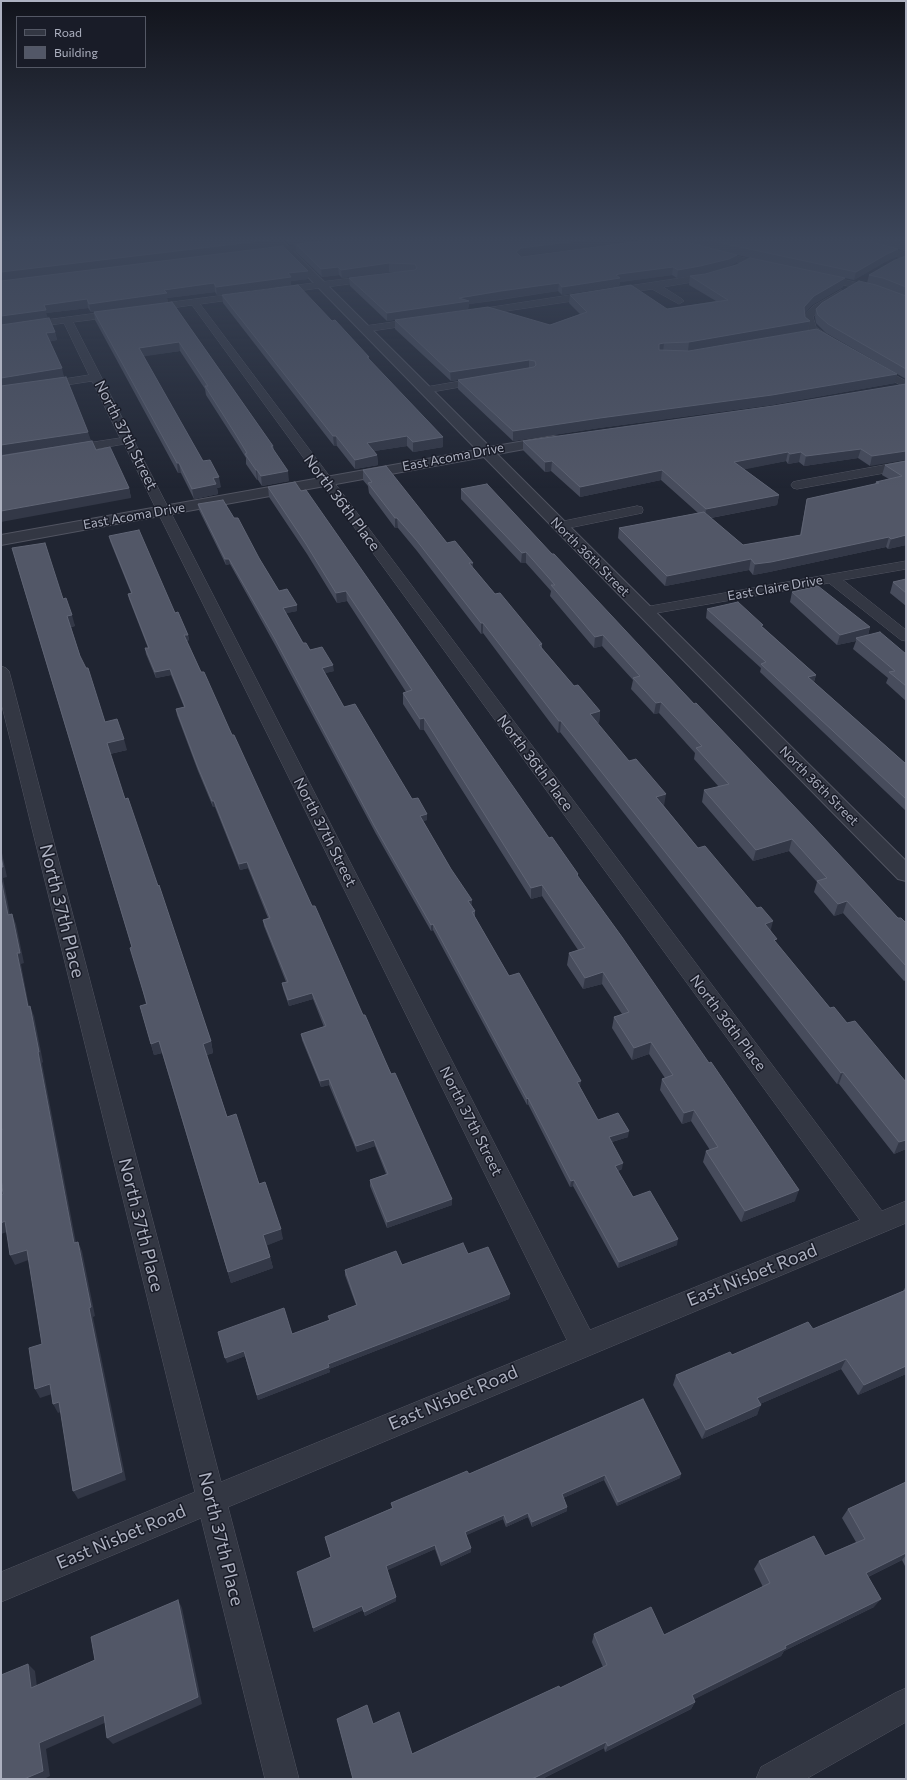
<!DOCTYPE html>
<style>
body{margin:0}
#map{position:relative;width:907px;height:1780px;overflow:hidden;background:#202532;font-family:Commissioner,sans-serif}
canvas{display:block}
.frame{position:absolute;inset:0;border:2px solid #adb1c0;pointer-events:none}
.legend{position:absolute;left:16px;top:16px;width:130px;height:52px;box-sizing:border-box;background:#191c28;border:1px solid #545865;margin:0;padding:5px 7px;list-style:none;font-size:12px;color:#adb1c0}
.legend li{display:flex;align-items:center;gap:8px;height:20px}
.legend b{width:20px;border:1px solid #545865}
</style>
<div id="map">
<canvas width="907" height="1780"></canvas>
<div class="frame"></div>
<ul class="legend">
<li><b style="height:5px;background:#333743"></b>Road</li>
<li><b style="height:11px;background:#525767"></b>Building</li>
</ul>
</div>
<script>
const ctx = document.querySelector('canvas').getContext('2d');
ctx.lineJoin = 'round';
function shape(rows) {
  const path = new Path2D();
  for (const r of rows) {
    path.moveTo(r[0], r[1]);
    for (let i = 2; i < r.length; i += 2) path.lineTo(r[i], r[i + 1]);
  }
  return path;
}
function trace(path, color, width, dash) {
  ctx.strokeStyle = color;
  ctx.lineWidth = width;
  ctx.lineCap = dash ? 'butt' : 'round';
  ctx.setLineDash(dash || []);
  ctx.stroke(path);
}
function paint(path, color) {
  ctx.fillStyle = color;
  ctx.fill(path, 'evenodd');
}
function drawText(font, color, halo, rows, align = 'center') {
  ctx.font = font + ' Commissioner,sans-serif';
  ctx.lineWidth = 3;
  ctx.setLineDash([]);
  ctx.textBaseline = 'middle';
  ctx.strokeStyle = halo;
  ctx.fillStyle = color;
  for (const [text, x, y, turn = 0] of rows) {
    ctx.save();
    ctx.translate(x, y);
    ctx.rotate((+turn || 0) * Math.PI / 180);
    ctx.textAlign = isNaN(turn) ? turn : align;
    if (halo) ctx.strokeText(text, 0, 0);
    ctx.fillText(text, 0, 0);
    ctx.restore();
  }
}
const minor = shape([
 [354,239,375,239,371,241,265,255,261,252,265,249,354,239],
 [660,239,671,239,709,250,772,264,773,266,769,269,707,255,661,241,660,239],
 [845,239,856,239,906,253,906,259,866,248,845,239],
 [713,273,716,274,717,276,716,278,663,287,682,299,684,301,679,304,652,289,473,316,468,313,473,310,713,273],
 [819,274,881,288,906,298,906,304,875,292,816,279,815,277,819,274],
 [375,275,379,278,378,280,275,294,270,291,275,288,375,275],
 [841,290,846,293,844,295,819,310,813,317,816,327,838,342,839,344,838,346,834,347,810,331,805,325,803,317,813,306,841,290],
 [248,292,253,295,251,297,200,304,882,1211,906,1201,906,1223,228,1507,299,1779,265,1779,201,1518,1,1602,1,1572,195,1492,1,702,1,666,6,668,9,671,221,1482,567,1340,124,444,68,454,64,453,62,450,64,447,68,446,120,438,92,381,1,395,1,389,89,375,64,323,1,332,1,326,120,310,125,313,120,316,73,322,590,1330,860,1220,192,305,150,311,145,308,150,305,248,292],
 [421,318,424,319,426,321,424,323,365,332,360,329,365,326,421,318],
 [873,363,906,381,906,388,869,368,868,366,869,364,873,363],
 [484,377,488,378,489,380,488,382,426,393,421,390,426,387,484,377],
 [906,461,906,469,797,489,793,488,791,485,793,482,797,481,906,461],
 [637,506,642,507,643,510,642,513,559,530,554,529,552,526,554,523,559,522,637,506],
 [906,561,906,569,843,580,906,630,906,641,901,640,829,583,645,615,640,614,638,611,640,608,645,607,906,561],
 [906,1688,906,1722,806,1779,756,1779,761,1767,895,1693,906,1688]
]);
const tertiary = shape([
 [271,239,281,239,490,447,553,436,558,437,560,440,558,443,497,454,906,861,906,881,898,879,484,457,1,545,1,535,477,450,271,239]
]);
trace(minor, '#515461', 1);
trace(tertiary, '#515461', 2);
paint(minor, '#333743');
paint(tertiary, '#333743');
paint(shape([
 [1,239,277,239,278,246,308,271,308,279,291,281,291,285,217,295,215,292,167,298,168,302,91,312,88,308,46,313,47,318,55,332,57,340,50,341,64,377,91,441,96,450,129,488,131,498,1,455,29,239,1,242],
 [283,239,652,239,521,256,521,257,655,239,906,239,906,252,898,249,896,257,885,262,854,280,805,270,843,287,812,305,805,313,805,317,810,321,808,330,688,351,895,383,771,405,599,428,513,441,458,389,458,380,451,381,395,329,395,320,550,325,580,314,569,303,570,295,667,309,716,301,689,285,690,276,705,274,736,265,750,258,737,255,736,263,727,267,699,275,677,278,672,275,620,282,619,286,562,295,558,291,500,300,469,304,468,309,387,321,350,286,349,278,404,272,389,272,342,278,339,275,322,277,296,252,296,245,290,245],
 [906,255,906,379,826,333,816,323,815,317,816,309,867,283,869,275],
 [222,295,332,321,369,357,369,360,443,437,443,447,413,452,407,446,374,451,377,455,378,465,355,469,337,446,334,446,223,303],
 [172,302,273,446,274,450,289,481,262,486,258,480,257,480,246,464,246,458,238,445,206,395,205,389,180,351,143,356,203,461,221,487,217,488,218,494,194,499,181,473,178,473,95,320,94,312],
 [906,384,870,466,858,458,804,466,799,462,788,464,786,461,744,469,779,495,777,505,711,518,743,545,800,535,807,499,875,484,876,482,889,479,882,475,885,465,906,461,906,545,888,549,886,547,769,572,753,575,749,570,665,586,618,538,619,528,698,513,661,480,580,497,551,471,545,472,523,450,523,441,773,406],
 [363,470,447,543,473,568,495,594,542,644,542,648,574,686,600,711,599,723,597,723,698,848,771,931,776,943,830,1008,847,1023,906,1082,906,1149,894,1154,839,1084,837,1084,560,732,558,733,483,633,481,634,417,551,398,528,395,528,369,493,368,486,363,480],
 [268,487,549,838,578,877,795,1201,741,1222,703,1162,706,1151,710,1150,691,1121,682,1124,660,1090,662,1079,665,1078,649,1054,632,1060,612,1028,614,1017,622,1014,602,984,583,989,567,965,569,953,578,950,542,896,531,899,424,730,420,730,403,704,403,693,406,692,347,601,337,603,307,554,269,497],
 [461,489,552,554,898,918,906,923,906,980,904,981,843,913,834,916,814,892,817,882,789,851,753,861,702,802,704,790,719,787,694,759,695,753,659,713,654,714,631,689,633,680,602,646,594,648,550,596,551,591,526,563,521,563,461,499],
 [198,504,234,518,279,591,297,605,297,611,286,613,303,643,334,671,325,673,344,707,412,799,427,820,423,821,475,911,475,917,509,976,580,1087,598,1120,628,1137,612,1142,622,1169,618,1171,633,1197,677,1245,618,1268,573,1186,570,1187,528,1104,527,1105,433,930,431,931,376,834,275,645,230,564,226,565,199,510],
 [109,536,175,613,188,635,189,640,187,641,201,672,232,735,363,1015,452,1199,452,1205,387,1228,370,1186,370,1180,386,1174,375,1146,357,1152,329,1085,321,1087,302,1040,301,1034,324,1027,313,999,289,1006,283,989,282,983,286,982,264,926,263,920,268,918,248,868,240,870,215,807,213,807,198,771,177,715,176,709,184,707,171,675,156,678,146,654,145,648,148,648,129,599,128,594,131,593,110,541],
 [15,559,63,599,75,626,71,627,80,656,105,722,127,750,110,754,125,799,211,1041,213,1053,207,1055,227,1117,259,1184,283,1239,267,1245,270,1257,273,1268,231,1283,162,1053,154,1055,140,1006,146,1004,132,948],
 [906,579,906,606,890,593,893,582],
 [792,592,870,627,868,635,906,654,906,701,886,683,888,678,853,649,856,641,837,645,790,602],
 [707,609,763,627,816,675,814,682,906,764,906,811,760,672,761,668,706,618],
 [468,1254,510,1294,509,1299,329,1369,330,1372,258,1400,245,1356,227,1363,292,1334,329,1320,328,1316,356,1305,345,1275,345,1270,402,1265],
 [906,1286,906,1374,858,1395,841,1369,760,1404,757,1415,702,1439,673,1385,676,1375,732,1355,813,1329,903,1291],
 [643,1399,680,1478,617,1506,604,1480,563,1498,567,1511,532,1527,528,1517,506,1527,503,1519,466,1535,471,1548,471,1552,441,1566,435,1549,387,1570,396,1601,365,1616,363,1610,314,1632,297,1572,331,1557,325,1537,392,1508,391,1503,469,1474],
 [906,1482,906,1568,902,1560,868,1577,874,1607,784,1651,781,1656,694,1699,695,1702,691,1709,605,1752,604,1748,542,1779,353,1779,373,1724,412,1754,560,1688,603,1667,592,1642,594,1634,664,1635,763,1587,754,1569,759,1561,825,1556,856,1542,842,1518,848,1509]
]), '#474c5c');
paint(shape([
 [1,239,37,239,1,242],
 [277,239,278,247,1,281,1,272],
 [289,239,347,239,290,245],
 [593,239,652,239,521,256,516,260,516,252,521,248],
 [898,249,896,257,885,262,854,280,856,272,887,254],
 [737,255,736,263,727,267,699,275,677,278,678,270],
 [389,263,389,272,342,278,341,270],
 [338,267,339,275,322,277,321,269],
 [673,267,672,275,620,282,619,286,562,295,562,287,619,274],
 [308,271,308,279,291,281,291,285,217,295,216,287,288,273],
 [845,278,843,287,812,305,802,316,804,307,814,296],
 [214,283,215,292,167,298,168,302,91,312,89,304,164,290],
 [559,283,558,291,469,304,468,309,387,321,387,313,459,298],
 [87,299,88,308,46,313,48,318,1,325,1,316,44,305],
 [810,321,808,330,688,351,689,342],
 [55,332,57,340,48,342,46,333],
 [179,342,180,351,140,357,139,348],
 [664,343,663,352,658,353,659,344],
 [529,360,529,369,451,381,450,372],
 [62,368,64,377,1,387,1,378],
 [897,374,895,383,771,405,599,428,513,441,513,431],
 [88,432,91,441,1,455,1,445],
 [333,436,336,436,337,446,334,446],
 [407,436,407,446,368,452,367,443],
 [443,437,443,447,413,452,413,442],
 [861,449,858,458,804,466,806,456],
 [906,451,906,460,870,466,872,456],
 [788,452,786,461,732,472,734,462],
 [801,452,799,462,788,464,790,454],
 [377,455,378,465,355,469,355,460],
 [552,461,551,471,545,472,545,462],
 [177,463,179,463,181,473,178,473],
 [256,470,257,470,258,480,257,480],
 [662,470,661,480,580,497,580,487],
 [288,471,289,481,262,486,261,476],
 [219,477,221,487,217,488,218,494,194,499,192,489,213,478],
 [129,488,131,498,1,522,1,511],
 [779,495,777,505,705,519,706,509],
 [395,518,397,518,398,528,395,528],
 [906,535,906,545,888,549,891,539],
 [889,537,886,547,769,572,753,575,755,564],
 [526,552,526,563,521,563,522,553],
 [225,559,229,559,230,564,226,565],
 [751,559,749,570,665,586,667,576],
 [469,563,473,563,473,573],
 [346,591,347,601,337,603,336,593],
 [297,605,297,611,283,614,283,608],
 [72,615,75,626,70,627,67,616],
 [481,623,483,623,483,633,481,634],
 [870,627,867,638,856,638,856,641,837,645,840,635],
 [184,635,188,635,189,640,185,641],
 [603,635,602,646,594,648,595,637],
 [333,665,334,671,322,674,322,668],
 [170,669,171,675,156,678,155,672],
 [816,675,813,684,808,677],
 [661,702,659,713,654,714,656,703],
 [600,711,599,723,589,725,590,714],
 [424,718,424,730,420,730,420,719],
 [559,721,561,721,560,732,558,733],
 [124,739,127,750,109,754,107,743],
 [666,794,664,806,656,797],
 [212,801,214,801,215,807,213,807],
 [427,814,427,820,420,822,420,816],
 [792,839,789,851,753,861,756,850],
 [1,848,7,877,3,878,12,925,8,915,1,879],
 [247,862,248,868,240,870,239,864],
 [542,885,542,896,531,899,531,888],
 [472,900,472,906,468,901],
 [847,901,843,913,834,916,838,904],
 [12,914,16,924,24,963,21,964,31,1017,28,1007,17,953],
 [773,921,770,933,765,924],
 [433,924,433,930,431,931,431,925],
 [603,972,602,984,583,989,585,978],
 [312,993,313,999,289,1006,288,1000],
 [30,1006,34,1016,43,1062,42,1063,78,1253,74,1243,38,1052],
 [159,1041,162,1053,154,1055,151,1044],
 [211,1041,213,1053,206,1055,203,1044],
 [651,1042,649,1054,632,1060,634,1048],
 [843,1072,839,1084,837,1084,841,1073],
 [329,1079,329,1085,321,1087,320,1081],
 [581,1081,580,1087,577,1082],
 [528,1098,528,1104,527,1105,527,1099],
 [694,1110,691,1121,682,1124,684,1113],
 [629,1131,628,1137,608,1143,609,1137],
 [374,1140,375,1146,357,1152,356,1146],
 [906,1140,906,1149,894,1154,899,1142],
 [623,1163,622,1169,614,1172,615,1166],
 [574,1180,573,1186,570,1187,571,1181],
 [799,1190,795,1201,741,1222,745,1211],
 [452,1199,452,1205,387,1228,387,1222],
 [5,1221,10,1231,1,1234,1,1223],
 [281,1229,283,1239,266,1246,263,1235],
 [678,1239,677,1245,618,1268,619,1262],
 [78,1242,82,1251,95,1316,93,1317,126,1480,78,1499,73,1491,89,1308],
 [27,1250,31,1259,15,1265,10,1255],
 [270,1257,273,1268,231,1283,228,1272],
 [510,1294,509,1299,329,1369,330,1372,258,1400,257,1395,328,1364],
 [244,1351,245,1356,227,1363,225,1358],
 [846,1359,841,1369,753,1407,757,1398],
 [906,1366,906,1374,858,1395,864,1385],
 [50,1384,55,1393,40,1398,35,1389],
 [59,1402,63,1411,58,1413,53,1404],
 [761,1405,757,1415,702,1439,706,1430],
 [681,1474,680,1478,617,1506,618,1502],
 [605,1475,604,1480,561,1499,562,1494],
 [567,1507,567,1511,532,1527,532,1522],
 [528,1513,528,1517,506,1527,507,1523],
 [504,1515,503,1519,465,1536,465,1532],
 [435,1545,435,1549,386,1571,386,1566],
 [471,1548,471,1552,441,1566,441,1562],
 [906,1553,906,1555,902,1560,860,1581,866,1573],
 [396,1597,396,1601,365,1616,364,1612],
 [881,1599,874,1607,784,1651,781,1656,689,1702,692,1695,785,1646],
 [178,1600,182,1608,202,1704,113,1744,107,1738],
 [362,1606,363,1610,314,1632,313,1628],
 [28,1664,35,1671,38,1695,31,1688],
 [695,1702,691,1709,605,1752,608,1746],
 [104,1715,109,1721,46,1749,50,1776,44,1779,24,1779,39,1743],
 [606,1742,604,1748,542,1779,532,1779]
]), '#333847');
const building = shape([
 [35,239,277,239,1,272,1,242,35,239],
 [341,239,593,239,521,248,516,252,521,257,655,239,674,239,737,255,729,259,700,266,678,270,673,267,619,274,616,275,620,278,562,287,559,283,500,291,459,298,469,301,387,313,349,278,415,270,417,268,415,264,389,263,341,270,338,267,321,269,296,244,341,239],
 [703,239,860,239,898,249,887,254,856,272,703,239],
 [889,239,906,239,906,243,889,239],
 [283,246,308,271,288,273,291,277,216,287,214,283,164,290,167,293,89,304,87,299,44,305,46,310,1,316,1,281,283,246],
 [906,256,906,287,883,278,869,275,895,260,906,256],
 [750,258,845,278,814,296,804,307,805,317,810,321,689,342,664,343,659,344,659,350,689,351,817,329,897,374,772,395,600,418,513,431,458,380,534,367,536,365,535,361,529,360,450,372,395,320,488,307,550,325,587,312,570,295,631,285,667,309,728,300,690,276,705,274,736,265,750,258],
 [859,281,876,285,906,296,906,369,828,324,818,315,816,309,822,303,859,281],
 [298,285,332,321,335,320,369,357,367,357,443,437,413,442,407,436,367,443,377,455,355,460,336,436,333,436,222,295,298,285],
 [172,302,273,446,271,446,288,471,261,476,257,470,256,470,245,454,247,453,236,435,205,386,208,386,179,342,139,348,203,461,210,460,219,477,213,478,216,484,192,489,179,463,177,463,94,312,172,302],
 [49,318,55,332,46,333,62,368,1,378,1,325,49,318],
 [66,377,88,432,1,445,1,386,66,377],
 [906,384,906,451,872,456,861,449,806,456,801,452,790,454,788,452,734,462,779,495,706,509,662,470,580,487,552,461,545,462,523,441,773,406,906,384],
 [92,441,96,450,110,447,129,488,1,511,1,456,92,441],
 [906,461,906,535,891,539,889,537,771,562,755,564,751,559,667,576,619,528,704,512,743,545,801,535,807,499,879,483,876,482,902,476,885,465,906,461],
 [386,466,447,543,455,541,473,563,469,563,495,594,500,593,542,644,539,645,574,686,578,685,600,711,590,714,629,761,636,759,666,794,656,797,698,848,705,846,757,908,761,907,773,921,765,924,777,939,774,940,830,1008,834,1007,847,1023,855,1021,906,1082,906,1140,899,1142,843,1072,841,1073,561,721,559,721,483,623,481,623,417,541,397,518,395,518,368,483,372,482,363,470,386,466],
 [295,482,301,491,306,490,549,838,552,837,578,874,577,875,622,937,709,1063,711,1062,799,1190,745,1211,706,1151,718,1147,694,1110,684,1113,662,1079,673,1075,651,1042,634,1048,614,1017,629,1012,603,972,585,978,569,953,585,948,542,885,531,888,424,718,420,719,403,693,412,690,346,591,336,593,306,544,268,487,295,482],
 [487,484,552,554,554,554,694,704,696,703,810,823,898,918,901,918,906,923,906,966,847,901,838,904,817,881,827,878,792,839,756,850,704,790,729,784,696,748,702,746,661,702,656,703,633,678,640,676,603,635,595,637,551,585,555,585,526,552,522,553,461,489,487,484],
 [223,500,234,518,238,518,259,558,279,591,287,589,297,605,283,608,303,643,306,643,310,650,322,647,333,665,322,668,344,707,355,704,412,799,418,798,427,814,420,816,451,869,472,900,468,901,475,911,472,912,509,976,519,973,581,1081,577,1082,598,1120,618,1113,629,1131,609,1137,623,1163,615,1166,633,1197,650,1191,678,1239,619,1262,574,1180,571,1181,528,1098,527,1099,433,924,431,925,375,827,275,639,229,559,225,559,198,504,223,500],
 [139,530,175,613,178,612,188,635,184,635,201,672,204,672,232,735,234,735,312,906,315,906,363,1015,365,1015,391,1074,395,1073,452,1199,387,1222,370,1180,388,1174,374,1140,356,1146,329,1079,320,1081,301,1034,326,1026,312,993,288,1000,282,983,288,982,263,920,270,918,247,862,239,864,214,801,212,801,197,765,176,709,185,707,170,669,155,672,145,648,149,648,128,594,132,593,109,536,139,530],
 [45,543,63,599,66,598,72,615,67,616,80,656,86,668,88,668,105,722,117,719,124,739,107,743,125,799,128,798,158,886,159,885,211,1041,203,1044,227,1117,236,1114,259,1184,265,1182,281,1229,263,1235,270,1257,228,1272,159,1041,151,1044,140,1006,147,1004,130,948,132,947,12,548,45,543],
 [906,579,906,593,893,582,906,579],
 [818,586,870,627,840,635,792,592,818,586],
 [738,602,763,625,761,626,816,675,808,677,906,764,906,799,761,664,766,662,707,609,738,602],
 [880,632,906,654,906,686,889,672,895,671,856,638,880,632],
 [1,856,3,867,1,867,1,856],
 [1,879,8,915,12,914,20,953,17,953,28,1007,30,1006,39,1052,38,1052,74,1243,78,1242,91,1307,89,1308,122,1472,73,1491,59,1402,53,1404,50,1384,35,1389,29,1348,42,1344,27,1250,10,1255,5,1221,1,1223,1,1195,3,1194,1,1178,1,1130,2,1130,1,1126,1,879],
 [463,1243,468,1254,488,1247,510,1294,328,1364,329,1367,257,1395,244,1351,225,1358,218,1332,284,1308,292,1334,330,1320,328,1316,357,1305,345,1270,396,1251,402,1265,463,1243],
 [906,1290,906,1366,864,1385,846,1359,757,1398,761,1405,706,1430,676,1375,730,1352,732,1355,808,1322,813,1329,906,1290],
 [643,1399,681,1474,618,1502,605,1475,562,1494,567,1507,532,1522,528,1513,507,1523,504,1515,465,1532,471,1548,441,1562,435,1545,386,1566,396,1597,364,1612,362,1606,313,1628,297,1572,331,1557,325,1537,393,1508,391,1503,467,1471,469,1474,643,1399],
 [906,1482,906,1553,866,1573,881,1599,785,1646,786,1648,692,1695,695,1702,608,1746,606,1742,532,1779,353,1779,337,1719,367,1705,373,1724,399,1712,412,1754,559,1686,560,1688,607,1665,594,1634,651,1607,664,1635,770,1583,759,1561,814,1536,825,1556,865,1539,848,1509,906,1482],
 [178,1600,198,1697,107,1738,104,1715,39,1743,43,1771,24,1779,1,1779,1,1675,28,1664,31,1688,95,1660,91,1637,178,1600]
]);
paint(building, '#525767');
trace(building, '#606575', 1);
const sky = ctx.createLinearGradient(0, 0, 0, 488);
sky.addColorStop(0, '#12141c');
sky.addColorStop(0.49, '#3c465a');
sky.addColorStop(1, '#3c465a00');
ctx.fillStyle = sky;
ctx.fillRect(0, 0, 907, 488);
drawText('13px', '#adb1c0', '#191c28', [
 ["East Acoma Drive",453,457,-11],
 ["East Acoma Drive",134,516,-10],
 ["North 36th Street",590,557,45],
 ["East Claire Drive",775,588,-10],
 ["North 36th Street",819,786,45]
]);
drawText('15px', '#adb1c0', '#191c28', [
 ["North 37th Street",126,435,63],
 ["North 36th Place",342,503,53],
 ["North 36th Place",535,763,53],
 ["North 37th Street",325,832,63],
 ["North 36th Place",728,1023,53],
 ["North 37th Street",471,1121,63]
]);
drawText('18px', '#adb1c0', '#191c28', [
 ["North 37th Place",62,911,76],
 ["North 37th Place",141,1225,76],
 ["East Nisbet Road",752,1275,-22],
 ["East Nisbet Road",453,1398,-23],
 ["East Nisbet Road",121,1537,-23],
 ["North 37th Place",221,1539,76]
]);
</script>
